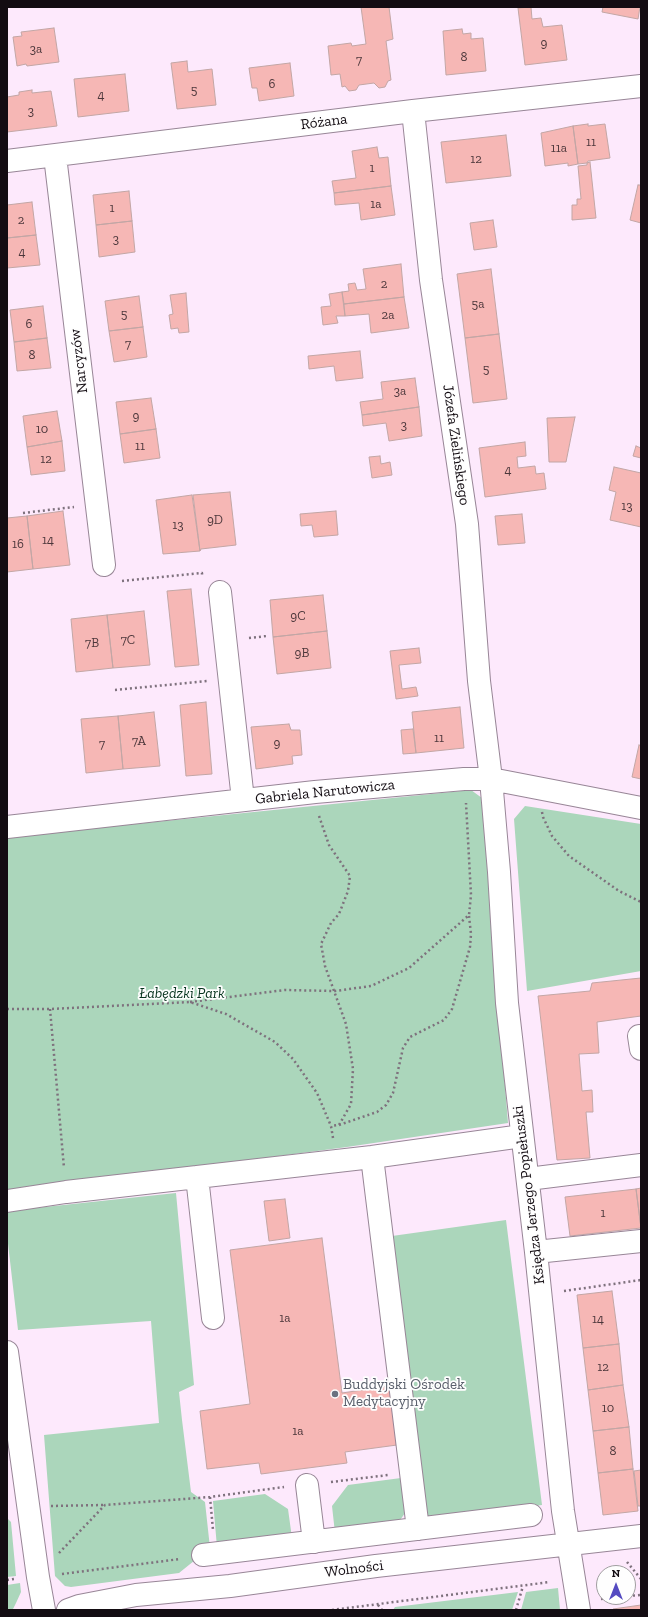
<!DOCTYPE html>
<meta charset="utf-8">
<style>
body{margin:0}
#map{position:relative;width:648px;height:1617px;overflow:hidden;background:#fde9fc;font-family:"Zilla Slab",serif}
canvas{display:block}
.frame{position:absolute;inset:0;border:8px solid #130c12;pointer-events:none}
.north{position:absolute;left:596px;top:1565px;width:40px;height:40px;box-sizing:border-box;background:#fefefe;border:1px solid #a09da0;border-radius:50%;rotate:0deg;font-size:11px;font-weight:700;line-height:16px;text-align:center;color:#130c12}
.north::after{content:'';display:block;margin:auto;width:14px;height:18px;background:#544ac1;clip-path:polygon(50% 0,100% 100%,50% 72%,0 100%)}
</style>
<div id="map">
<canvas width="648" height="1617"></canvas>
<div class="frame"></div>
<div class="north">N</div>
</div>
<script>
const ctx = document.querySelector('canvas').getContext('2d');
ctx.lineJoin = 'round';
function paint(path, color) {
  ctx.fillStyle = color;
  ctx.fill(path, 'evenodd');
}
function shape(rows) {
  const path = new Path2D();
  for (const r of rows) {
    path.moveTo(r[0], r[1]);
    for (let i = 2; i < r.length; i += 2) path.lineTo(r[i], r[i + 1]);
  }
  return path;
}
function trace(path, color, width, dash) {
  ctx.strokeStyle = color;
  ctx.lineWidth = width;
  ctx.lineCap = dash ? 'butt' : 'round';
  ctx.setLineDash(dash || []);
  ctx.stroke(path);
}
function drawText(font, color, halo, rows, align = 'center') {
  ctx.font = font + ' "Zilla Slab",serif';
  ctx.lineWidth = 3.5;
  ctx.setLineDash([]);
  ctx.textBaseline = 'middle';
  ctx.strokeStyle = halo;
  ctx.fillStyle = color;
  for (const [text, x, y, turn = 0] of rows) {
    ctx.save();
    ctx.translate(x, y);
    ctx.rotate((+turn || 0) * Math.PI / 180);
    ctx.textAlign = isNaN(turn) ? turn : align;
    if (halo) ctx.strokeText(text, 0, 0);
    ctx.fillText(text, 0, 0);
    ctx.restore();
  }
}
paint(shape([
 [471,790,482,798,508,1123,347,1147,7,1192,7,837],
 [525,806,641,824,641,971,527,991,514,819],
 [176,1193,194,1385,179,1392,182,1420,191,1492,205,1502,210,1548,179,1573,71,1587,65,1586,55,1576,44,1435,159,1423,151,1321,18,1330,7,1235,7,1211],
 [506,1220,542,1505,426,1521,392,1236],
 [401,1478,405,1513,396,1526,335,1533,332,1506,348,1485],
 [265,1494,288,1509,292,1538,217,1547,213,1501],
 [7,1518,11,1522,16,1576,7,1577],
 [20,1583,21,1592,16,1603,13,1609,7,1610,7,1585],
 [558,1588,560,1610,521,1610,526,1592],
 [518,1592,512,1610,393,1610,395,1607]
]), '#abd6bb');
const building = shape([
 [361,7,389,7,393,39,386,41,391,80,388,81,385,87,379,88,374,83,359,85,356,90,349,91,345,86,342,87,340,74,331,75,328,46,351,43,352,46,366,44,361,7],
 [531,7,532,19,541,18,543,27,562,25,567,60,525,65,518,8,531,7],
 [603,7,640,7,638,19,602,12,603,7],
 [54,28,59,62,27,66,26,64,17,66,13,37,22,36,21,32,54,28],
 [462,29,463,34,471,33,471,39,483,38,486,71,446,75,443,31,462,29],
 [187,61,188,72,212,69,216,105,177,109,171,63,187,61],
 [290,63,294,96,259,101,257,88,252,88,249,68,290,63],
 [125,74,129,111,78,117,74,79,125,74],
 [32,90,32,93,51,91,57,126,7,132,7,97,19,95,19,92,32,90],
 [588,124,588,126,605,124,610,158,588,161,587,163,578,164,573,126,588,124],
 [573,126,578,164,568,166,568,163,545,166,541,133,573,126],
 [506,135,511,176,446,183,441,142,506,135],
 [377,147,379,158,388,157,391,186,334,193,332,181,356,178,352,151,377,147],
 [590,162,596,218,572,220,572,205,577,205,577,199,581,199,578,166,587,165,587,163,590,162],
 [638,185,641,185,641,223,630,220,638,185],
 [391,186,395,215,361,220,359,203,335,205,334,193,391,186],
 [129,191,132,221,96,225,93,195,129,191],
 [32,202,36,235,7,238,7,205,32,202],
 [493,220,497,247,474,250,470,223,493,220],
 [132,221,135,252,99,257,96,225,132,221],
 [36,235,40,265,7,268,7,238,36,235],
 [401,264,404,297,344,304,342,292,349,291,348,284,355,283,357,290,366,289,363,269,401,264],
 [491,269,499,334,465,338,457,274,491,269],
 [342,292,345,316,336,316,338,323,323,325,321,307,331,306,329,294,342,292],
 [186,293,189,332,179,333,178,328,171,329,169,315,173,314,170,295,186,293],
 [139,296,143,327,109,331,105,301,139,296],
 [404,297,409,328,371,333,369,314,345,316,344,304,404,297],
 [43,306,47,338,14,342,10,310,43,306],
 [143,327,147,357,114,362,109,331,143,327],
 [499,334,507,399,473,403,465,338,499,334],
 [47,338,51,368,17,371,14,342,47,338],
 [360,351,363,378,336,381,334,366,309,369,308,356,360,351],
 [415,378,419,407,362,415,360,402,383,399,381,382,415,378],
 [151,398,156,429,120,434,116,402,151,398],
 [419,407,422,436,389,441,386,423,363,426,362,415,419,407],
 [57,411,62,441,27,447,23,416,57,411],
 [575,417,566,462,549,462,547,418,575,417],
 [156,429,160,458,124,463,120,434,156,429],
 [62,441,65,471,31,475,27,447,62,441],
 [525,442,526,456,517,457,518,468,535,466,536,474,544,473,546,489,485,497,479,448,525,442],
 [636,446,641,448,641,458,633,456,636,446],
 [380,456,381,464,390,462,392,475,372,478,369,457,380,456],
 [614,467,641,473,641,527,610,520,616,492,609,490,614,467],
 [230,492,236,545,201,549,200,551,193,495,230,492],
 [192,495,200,551,163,554,156,500,192,495],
 [63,511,70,565,33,569,27,516,63,511],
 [336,511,338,535,314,537,312,525,301,526,300,514,336,511],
 [522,514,525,543,498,545,495,516,522,514],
 [27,516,33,569,7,572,7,518,27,516],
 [191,589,199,665,175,667,167,591,191,589],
 [323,595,327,631,273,637,270,600,323,595],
 [144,611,150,665,113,668,107,615,144,611],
 [107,615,113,668,76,672,71,619,107,615],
 [327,631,331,668,277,674,273,637,327,631],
 [419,648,421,663,399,665,402,689,416,687,418,696,396,699,390,651,419,648],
 [206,702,212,774,186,776,180,705,206,702],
 [460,707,464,748,416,753,412,712,460,707],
 [154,712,160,766,123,769,118,716,154,712],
 [118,716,123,769,86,773,81,719,118,716],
 [289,724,291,730,300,730,302,755,292,756,293,764,256,769,251,727,289,724],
 [413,729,416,753,403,754,401,730,413,729],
 [639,745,641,746,641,779,632,777,639,745],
 [641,978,641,1016,597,1022,599,1053,579,1054,582,1091,592,1090,593,1112,586,1112,590,1158,557,1160,538,996,590,991,592,983,641,978],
 [641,1188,641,1228,636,1189,641,1188],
 [636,1189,641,1228,570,1236,565,1197,636,1189],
 [285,1199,290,1238,269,1241,264,1201,285,1199],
 [322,1238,342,1393,389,1386,397,1445,345,1452,347,1463,261,1474,259,1463,207,1469,200,1411,250,1404,230,1250,322,1238],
 [612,1291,619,1344,583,1348,577,1295,612,1291],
 [619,1344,623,1385,588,1390,583,1348,619,1344],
 [623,1385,629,1427,593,1431,588,1390,623,1385],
 [629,1427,633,1469,598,1473,593,1431,629,1427],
 [633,1469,638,1511,603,1515,598,1473,633,1469],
 [641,1470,641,1506,638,1506,634,1471,641,1470],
 [641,1605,641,1610,614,1610,613,1609,641,1605]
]);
paint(building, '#f6b7b5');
trace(building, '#c2a6a5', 1);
const minor = shape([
 [413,111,431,280,467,524,479,681,491,779,499,872,507,1003,536,1252,563,1511,579,1610],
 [55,156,104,565],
 [7,161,413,111,641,86],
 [220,592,243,800],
 [7,827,315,792,464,779,491,779,641,808],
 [639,1036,641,1049],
 [372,1157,418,1529],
 [197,1177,213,1318],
 [528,1179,641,1165],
 [7,1201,66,1192,372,1157,522,1136],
 [536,1252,641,1241],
 [7,1352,38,1577,44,1610],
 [307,1485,314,1542],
 [203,1555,531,1515],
 [68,1610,79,1606,136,1595,230,1586,376,1566,641,1536]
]);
trace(minor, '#988697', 24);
trace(shape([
 [23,513,74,507],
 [122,581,202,573,202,576],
 [249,638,267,636],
 [115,690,207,681],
 [542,812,543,817,552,836,569,856,619,891,641,902],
 [319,816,329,845,350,876,348,891,339,914,331,923,321,944,325,966,346,1024,353,1069,351,1104,339,1125,331,1126],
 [190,1002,285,990,335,991,371,986,409,968,469,915,471,895,466,803],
 [7,1009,50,1009,190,1002,226,1014,275,1042,293,1059,317,1093,331,1126,333,1138],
 [50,1009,64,1168],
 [339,1125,377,1112,386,1105,393,1093,403,1048,410,1037,444,1020,452,1009,470,947,471,934,469,916],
 [564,1291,641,1280],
 [331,1482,388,1475],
 [210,1497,213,1530],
 [51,1506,104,1505],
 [59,1553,105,1505,210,1497,284,1487],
 [627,1562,641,1579],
 [62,1574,180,1559],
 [7,1580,14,1579],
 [628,1596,641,1595],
 [601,1599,621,1597],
 [378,1605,382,1610],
 [332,1610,550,1582],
 [516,1610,523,1586]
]), '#7e717d', 2.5, [2, 3]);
trace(minor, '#fff', 22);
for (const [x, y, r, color] of [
 [335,1394,4,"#6b7280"]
]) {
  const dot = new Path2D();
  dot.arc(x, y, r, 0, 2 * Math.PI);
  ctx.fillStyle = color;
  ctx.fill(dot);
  trace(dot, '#fefefe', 1.5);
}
drawText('13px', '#4c373b', null, [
 ["9",544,43],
 ["3a",36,49],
 ["8",464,57],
 ["7",359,60],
 ["6",272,84],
 ["5",194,90],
 ["4",101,95],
 ["3",31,111],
 ["11",591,142],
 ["11a",559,148],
 ["12",476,159],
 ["1",372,168],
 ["1a",376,204],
 ["1",112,208],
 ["2",21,220],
 ["3",116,239],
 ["4",22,252],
 ["2",384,284],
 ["5a",478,304],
 ["5",124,314],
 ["2a",388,315],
 ["6",29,324],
 ["7",128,344],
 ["8",32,355],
 ["5",486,369],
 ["3a",400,391],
 ["9",136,416],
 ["3",404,425],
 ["10",42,429],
 ["11",140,446],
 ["12",46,459],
 ["4",508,470],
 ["13",627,506],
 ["9D",215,520],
 ["13",178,525],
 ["14",48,540],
 ["16",18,544],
 ["9C",298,616],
 ["7C",128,640],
 ["7B",92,643],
 ["9B",302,653],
 ["11",439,738],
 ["7A",139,741],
 ["9",277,743],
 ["7",102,744],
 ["1",603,1213],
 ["1a",285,1318],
 ["14",598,1319],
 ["12",603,1367],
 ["10",608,1408],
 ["1a",298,1431],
 ["8",613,1451]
]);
drawText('15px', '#130c12', '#fefefe', [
 ["Różana",324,122,-7],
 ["Narcyzów",79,361,-97],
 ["Józefa Zielińskiego",456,445,82],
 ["Gabriela Narutowicza",325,792,-6],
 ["Księdza Jerzego Popiełuszki",529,1195,-97],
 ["Wolności",354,1569,-7]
]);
drawText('italic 15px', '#07341e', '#fefefe', [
 ["Łabędzki Park",182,994]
]);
drawText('15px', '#5b616d', '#fefefe', [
 ["Buddyjski Ośrodek",343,1385],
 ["Medytacyjny",343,1402]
], 'left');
</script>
